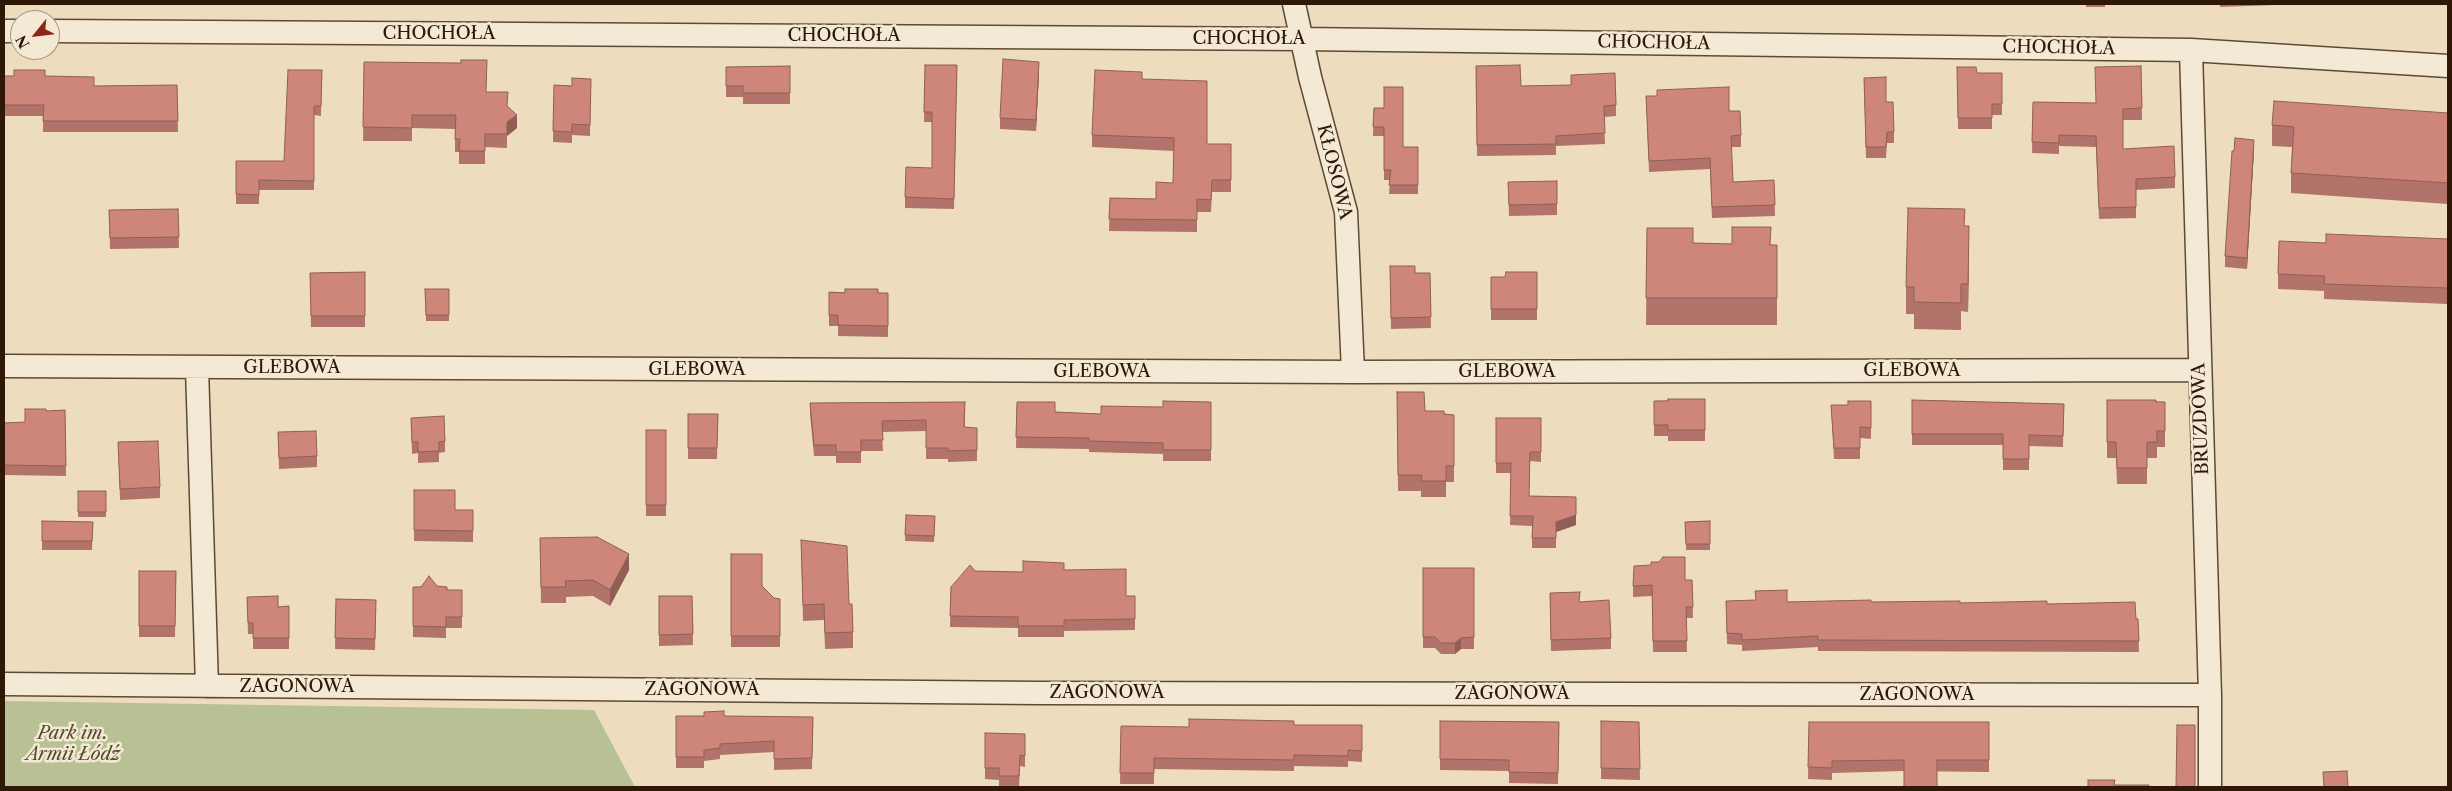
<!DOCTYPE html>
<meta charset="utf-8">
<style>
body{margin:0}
#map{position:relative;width:2452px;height:791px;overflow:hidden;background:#edddbe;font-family:"Libre Caslon Text",serif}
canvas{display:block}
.frame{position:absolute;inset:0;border:5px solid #2f1906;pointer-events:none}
.north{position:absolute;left:10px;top:10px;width:50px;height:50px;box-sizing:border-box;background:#f3e9d5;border:1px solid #a59682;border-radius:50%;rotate:241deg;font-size:14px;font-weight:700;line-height:20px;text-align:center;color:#2f1906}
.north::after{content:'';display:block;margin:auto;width:18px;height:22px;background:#8f2418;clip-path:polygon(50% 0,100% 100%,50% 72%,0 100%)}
</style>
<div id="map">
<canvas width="2452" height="791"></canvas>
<div class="frame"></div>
<div class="north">N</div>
</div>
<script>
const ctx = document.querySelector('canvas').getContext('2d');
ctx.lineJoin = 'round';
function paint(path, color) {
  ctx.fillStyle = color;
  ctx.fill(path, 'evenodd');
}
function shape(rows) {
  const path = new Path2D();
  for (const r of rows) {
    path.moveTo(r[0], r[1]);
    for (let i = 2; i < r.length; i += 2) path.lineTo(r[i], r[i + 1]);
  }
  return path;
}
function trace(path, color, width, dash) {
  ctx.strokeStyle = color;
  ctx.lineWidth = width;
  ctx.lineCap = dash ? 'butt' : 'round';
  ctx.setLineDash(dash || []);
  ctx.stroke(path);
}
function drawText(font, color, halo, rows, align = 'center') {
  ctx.font = font + ' "Libre Caslon Text",serif';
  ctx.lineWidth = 5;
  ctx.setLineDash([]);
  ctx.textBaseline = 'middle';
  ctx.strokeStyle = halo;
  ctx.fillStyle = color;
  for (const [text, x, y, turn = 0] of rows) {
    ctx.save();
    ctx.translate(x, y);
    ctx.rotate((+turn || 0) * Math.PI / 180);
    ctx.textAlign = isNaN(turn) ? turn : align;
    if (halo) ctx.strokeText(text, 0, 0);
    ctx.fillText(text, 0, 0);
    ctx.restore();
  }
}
paint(shape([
 [4,701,594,710,635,787,4,787]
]), '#b7c193');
const minor = shape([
 [1294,4,1310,77,1346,212,1353,372],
 [4,31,20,31],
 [50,31,1302,39,2191,50,2448,66],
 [2191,50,2210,695,2210,787],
 [4,366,1353,372,2199,370],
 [197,368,207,686],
 [4,684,1040,693,2210,695]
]);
trace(minor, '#5e4a34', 25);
trace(minor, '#f3e9d5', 22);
paint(shape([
 [2086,4,2105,4,2105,7,2086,7],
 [2220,4,2304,4,2220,7],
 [364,62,486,92,508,107,517,128,507,136,507,148,485,147,485,164,459,164,459,152,455,152,455,129,412,128,412,141,363,141],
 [925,65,957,65,954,209,905,208,905,197,932,168,932,122,924,122],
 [790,66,790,104,743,104,743,97,726,97,726,67],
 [1476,66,1521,86,1571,85,1571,75,1616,105,1616,116,1604,117,1605,144,1556,146,1556,155,1477,156],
 [2141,66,2142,120,2123,120,2123,149,2175,177,2175,188,2136,190,2136,218,2099,219,2096,147,2059,146,2059,154,2032,153,2033,102,2096,103],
 [1957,67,1977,73,2002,73,2002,115,1992,115,1992,129,1958,129],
 [322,70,321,116,314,115,314,190,259,190,259,204,236,204,236,161,284,161],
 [1039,73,1036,131,1000,129,1000,118],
 [4,76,45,76,94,86,177,85,178,132,43,132,43,116,4,116],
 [1864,78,1886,102,1894,132,1894,143,1887,143,1886,158,1866,158],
 [591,79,590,136,572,135,572,143,553,142,554,85,572,86],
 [1142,79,1207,144,1231,144,1231,192,1212,192,1211,212,1197,212,1197,232,1109,231,1110,198,1156,199,1173,183,1174,151,1092,147,1092,135],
 [1646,96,1729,111,1741,135,1741,147,1731,147,1733,182,1774,180,1775,216,1712,218,1710,169,1649,172],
 [1374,108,1403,147,1418,147,1418,194,1389,194,1390,180,1384,180,1384,136,1373,136],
 [2448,113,2448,204,2291,193,2291,173,2292,147,2272,146,2272,125],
 [2254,150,2247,269,2225,267,2225,256,2234,151],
 [1508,182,1557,204,1557,215,1509,216],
 [178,209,179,248,110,249,109,210],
 [1965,226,1969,254,1968,312,1961,311,1961,330,1914,329,1914,314,1906,314,1906,287],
 [1647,228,1693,243,1777,245,1777,325,1646,325],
 [2448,239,2448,304,2324,299,2324,291,2278,289,2278,274,2326,243],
 [1390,266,1415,273,1430,273,1431,328,1391,329],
 [365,272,365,327,311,327,310,273],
 [1537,272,1537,320,1491,320,1491,277,1505,277],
 [425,289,449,289,449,321,426,321],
 [829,292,888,293,888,337,838,336,838,326,829,326],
 [1397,392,1425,411,1454,415,1454,482,1446,482,1446,497,1421,497,1421,491,1398,491],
 [1705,399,1705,441,1668,441,1668,436,1654,436,1654,401],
 [1912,400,2064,404,2063,447,2029,446,2029,470,2003,470,2003,445,1912,445],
 [2107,400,2165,402,2165,447,2157,447,2157,458,2147,458,2147,484,2117,484,2116,458,2107,458],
 [1871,401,1871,439,1860,438,1860,459,1834,459,1831,405,1848,405],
 [965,402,965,427,977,428,977,461,948,462,948,459,926,459,926,431,882,432,883,451,861,451,861,463,836,463,836,456,814,456,810,414,810,403],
 [1017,402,1055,412,1101,414,1211,402,1211,461,1163,461,1163,454,1089,452,1089,449,1016,448],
 [65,410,66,476,4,475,4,423,25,422,46,411],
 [688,414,718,414,717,459,688,459],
 [411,418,445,441,445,452,439,453,439,462,418,463,418,453,412,454],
 [1496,418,1541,418,1541,462,1530,461,1529,496,1576,497,1576,525,1556,532,1556,548,1532,548,1532,526,1510,525,1511,473,1496,473],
 [646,430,666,430,666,516,646,516],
 [278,432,317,456,317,467,279,469],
 [118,442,160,487,160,498,120,500],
 [78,491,106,491,106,517,78,517],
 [455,510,473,510,473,542,414,541,414,530],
 [906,515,935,522,934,542,905,541],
 [42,521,93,522,92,550,42,550],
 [1710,521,1710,550,1686,550,1685,522],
 [540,538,629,570,610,606,593,596,566,597,566,603,541,603],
 [801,540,849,604,853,632,853,648,825,649,824,620,803,621],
 [731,554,774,598,780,599,780,647,731,647],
 [1423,568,1474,568,1474,649,1461,649,1455,654,1441,654,1435,648,1423,648],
 [1064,570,1126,596,1135,596,1135,630,1064,631,1064,637,1018,637,1018,628,950,627,951,587,975,571,1023,572],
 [139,571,176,571,175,637,139,637],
 [1685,580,1692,580,1693,618,1686,618,1687,652,1653,652,1652,596,1633,597,1633,586],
 [437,586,447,590,462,590,462,628,446,628,446,638,413,637,413,587],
 [1550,593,1579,602,1611,638,1611,649,1551,651],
 [659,596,692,596,693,645,659,646],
 [247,597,278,607,289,606,289,649,253,649,253,634,248,634],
 [336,599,376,600,375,650,335,649],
 [1726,601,1787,602,2047,604,2138,619,2139,652,1818,651,1818,647,1742,651,1742,645,1727,644],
 [676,716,813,717,812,769,774,770,774,752,720,755,720,759,704,761,704,768,676,768],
 [1440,721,1559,722,1558,784,1509,783,1509,771,1440,770],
 [1601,721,1639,722,1640,780,1601,779],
 [1809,722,1989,722,1989,772,1904,771,1832,773,1832,780,1808,779],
 [1294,725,1362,725,1362,762,1348,761,1348,767,1294,766,1294,771,1154,769,1154,784,1120,784,1121,726,1189,727],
 [985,733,1025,734,1025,767,1020,766,1019,787,999,787,999,780,985,779]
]), '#b1736a');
paint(shape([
 [1039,62,1039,73,1036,131,1036,120],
 [517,115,517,128,507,136,507,122],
 [2254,140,2254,150,2247,269,2247,258],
 [1969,226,1969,254,1968,312,1968,284],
 [1576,515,1576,525,1556,532,1556,548,1556,522],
 [629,554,629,570,610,606,610,590],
 [1461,638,1461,649,1455,654,1455,643]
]), '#905e56');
const building = shape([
 [1003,59,1039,62,1036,120,1000,118,1003,59],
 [461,60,487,60,486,92,508,92,507,106,517,115,507,122,507,134,485,134,485,151,459,151,460,139,455,139,456,115,412,115,412,128,363,127,364,62,461,63,461,60],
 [925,65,957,65,954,199,905,197,906,167,932,168,932,112,924,112,925,65],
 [1520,65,1521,86,1571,85,1571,75,1615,73,1616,105,1604,106,1605,133,1556,136,1556,144,1477,145,1476,66,1520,65],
 [790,66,790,93,743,93,743,86,726,86,726,67,790,66],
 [2141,66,2142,108,2123,109,2123,149,2174,146,2175,177,2136,179,2136,207,2099,208,2096,136,2059,135,2059,143,2032,142,2033,102,2096,103,2095,67,2141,66],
 [1957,67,1976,67,1977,73,2002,73,2002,104,1992,104,1992,118,1958,118,1957,67],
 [14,70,45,70,45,76,94,77,94,86,177,85,178,121,43,121,44,105,4,105,4,76,14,76,14,70],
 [288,70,322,70,321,106,314,106,314,181,259,180,259,195,236,194,236,161,284,161,288,70],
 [1095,70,1142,72,1142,79,1207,81,1207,144,1231,144,1231,180,1212,180,1211,200,1197,199,1197,220,1109,219,1110,198,1156,199,1156,182,1173,183,1174,138,1092,135,1095,70],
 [1886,77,1886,102,1893,102,1894,132,1887,132,1886,147,1866,147,1864,78,1886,77],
 [572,78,591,79,590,125,572,124,572,132,553,131,554,85,572,86,572,78],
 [1384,87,1403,87,1403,147,1418,147,1418,185,1389,185,1391,170,1384,170,1384,127,1373,127,1374,108,1384,108,1384,87],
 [1729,87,1729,111,1740,111,1741,135,1731,136,1733,182,1774,180,1775,205,1712,207,1710,158,1649,161,1646,96,1657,96,1657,90,1729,87],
 [2274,101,2448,113,2448,183,2291,173,2294,127,2272,125,2274,101],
 [2235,138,2254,140,2247,258,2225,256,2232,151,2234,151,2235,138],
 [1557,181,1557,204,1509,205,1508,182,1557,181],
 [1908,208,1965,209,1964,226,1969,226,1968,284,1961,284,1961,303,1914,302,1914,287,1906,287,1908,208],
 [178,209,179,237,110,238,109,210,178,209],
 [1732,227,1771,227,1770,245,1777,245,1777,298,1646,298,1647,228,1693,228,1693,243,1732,244,1732,227],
 [2326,234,2448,239,2448,288,2324,284,2325,276,2278,274,2279,241,2326,243,2326,234],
 [1390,266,1415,266,1415,273,1430,273,1431,317,1391,318,1390,266],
 [365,272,365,316,311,316,310,273,365,272],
 [1506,272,1537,272,1537,309,1491,309,1491,277,1505,277,1506,272],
 [425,289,449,289,449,315,426,315,425,289],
 [845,289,878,289,878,293,888,293,888,326,838,325,838,315,829,315,829,292,845,293,845,289],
 [1397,392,1424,392,1425,411,1444,411,1444,414,1454,415,1454,466,1446,466,1446,481,1421,481,1422,475,1398,475,1397,392],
 [1668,399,1705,399,1705,430,1668,430,1668,425,1654,425,1654,401,1668,401,1668,399],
 [1912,400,2064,404,2063,436,2029,435,2029,459,2003,459,2003,434,1912,434,1912,400],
 [2107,400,2156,400,2156,402,2165,402,2165,431,2157,431,2157,442,2147,442,2147,468,2117,468,2116,442,2107,442,2107,400],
 [1163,401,1211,402,1211,450,1163,450,1163,443,1089,441,1089,438,1016,437,1017,402,1055,402,1055,412,1101,414,1101,406,1163,407,1163,401],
 [1848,401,1871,401,1871,428,1860,427,1860,448,1834,448,1831,405,1848,405,1848,401],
 [965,402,964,427,977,428,977,450,948,451,948,448,926,448,926,420,882,421,883,440,861,440,861,452,836,452,836,445,814,445,810,403,965,402],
 [25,409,46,409,46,411,65,410,66,466,4,465,4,423,25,422,25,409],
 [688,414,718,414,717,448,688,448,688,414],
 [444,416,445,441,439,442,439,451,418,452,418,442,412,442,411,418,444,416],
 [1496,418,1541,418,1541,452,1530,452,1529,496,1576,497,1576,515,1556,522,1556,538,1532,538,1533,516,1510,516,1511,463,1496,463,1496,418],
 [646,430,666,430,666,505,646,505,646,430],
 [316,431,317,456,279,458,278,432,316,431],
 [158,441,160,487,120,489,118,442,158,441],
 [414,490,455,490,455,510,473,510,473,531,414,530,414,490],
 [78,491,106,491,106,512,78,512,78,491],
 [906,515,935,516,934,536,905,535,906,515],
 [42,521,93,522,92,541,42,541,42,521],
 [1710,521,1710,544,1686,544,1685,522,1710,521],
 [597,537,629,554,610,590,593,580,565,581,566,587,541,587,540,538,597,537],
 [801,540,847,546,849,604,852,604,853,632,825,633,824,604,803,605,801,540],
 [731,554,762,554,762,586,774,598,780,599,780,636,731,636,731,554],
 [1663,557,1685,557,1685,580,1692,580,1693,607,1686,607,1687,641,1653,641,1652,585,1633,586,1634,566,1651,565,1651,562,1659,562,1663,557],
 [1023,561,1064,563,1064,570,1126,569,1126,596,1135,596,1135,619,1064,620,1064,626,1018,626,1018,617,950,616,951,587,970,565,975,571,1023,572,1023,561],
 [1423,568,1474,568,1474,637,1461,638,1455,643,1441,643,1435,637,1423,637,1423,568],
 [139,571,176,571,175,626,139,626,139,571],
 [429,576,437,586,447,587,447,590,462,590,462,617,446,617,446,627,413,626,413,587,421,587,429,576],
 [1787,590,1787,602,1871,600,1871,602,1960,601,1960,603,2047,601,2047,604,2135,602,2136,619,2138,619,2139,641,1818,640,1818,636,1742,640,1742,634,1727,633,1726,601,1756,600,1755,591,1787,590],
 [1580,592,1579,602,1609,600,1611,638,1551,640,1550,593,1580,592],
 [278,596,278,607,289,606,289,638,253,638,253,623,248,623,247,597,278,596],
 [659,596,692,596,693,634,659,635,659,596],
 [336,599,376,600,375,639,335,638,336,599],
 [724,711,724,716,813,717,812,758,774,759,774,741,720,744,720,748,704,750,704,757,676,757,676,716,704,716,704,712,724,711],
 [1189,719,1294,721,1294,725,1362,725,1362,751,1348,750,1348,756,1294,755,1294,760,1154,758,1154,773,1120,773,1121,726,1189,727,1189,719],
 [1440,721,1559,722,1558,773,1509,772,1509,760,1440,759,1440,721],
 [1601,721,1639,722,1640,769,1601,768,1601,721],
 [1809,722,1989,722,1989,760,1937,760,1937,787,1904,787,1904,760,1832,761,1832,768,1808,767,1809,722],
 [2177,725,2195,725,2195,787,2176,787,2177,725],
 [985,733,1025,734,1025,756,1020,755,1019,776,999,776,999,768,985,768,985,733],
 [2347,771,2348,787,2324,787,2323,772,2347,771],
 [2088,780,2115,780,2114,785,2149,785,2149,787,2088,787,2088,780]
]);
paint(building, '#ce867b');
trace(building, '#905e56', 1);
drawText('18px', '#2f1906', '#f3e9d5', [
 ["CHOCHOŁA",439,34],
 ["CHOCHOŁA",844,36],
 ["CHOCHOŁA",1249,39],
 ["CHOCHOŁA",1654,43,1],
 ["CHOCHOŁA",2059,48,1],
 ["KŁOSOWA",1334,172,76],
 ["GLEBOWA",292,368],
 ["GLEBOWA",697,370],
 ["GLEBOWA",1912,371],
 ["GLEBOWA",1102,372],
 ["GLEBOWA",1507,372],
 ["BRUZDOWA",2201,419,-92],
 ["ZAGONOWA",297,687],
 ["ZAGONOWA",702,690],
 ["ZAGONOWA",1107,693],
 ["ZAGONOWA",1512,694],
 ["ZAGONOWA",1917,695]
]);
drawText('italic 18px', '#584b30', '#f3e9d5', [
 ["Park im.",73,734],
 ["Armii Łódź",73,755]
]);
</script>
